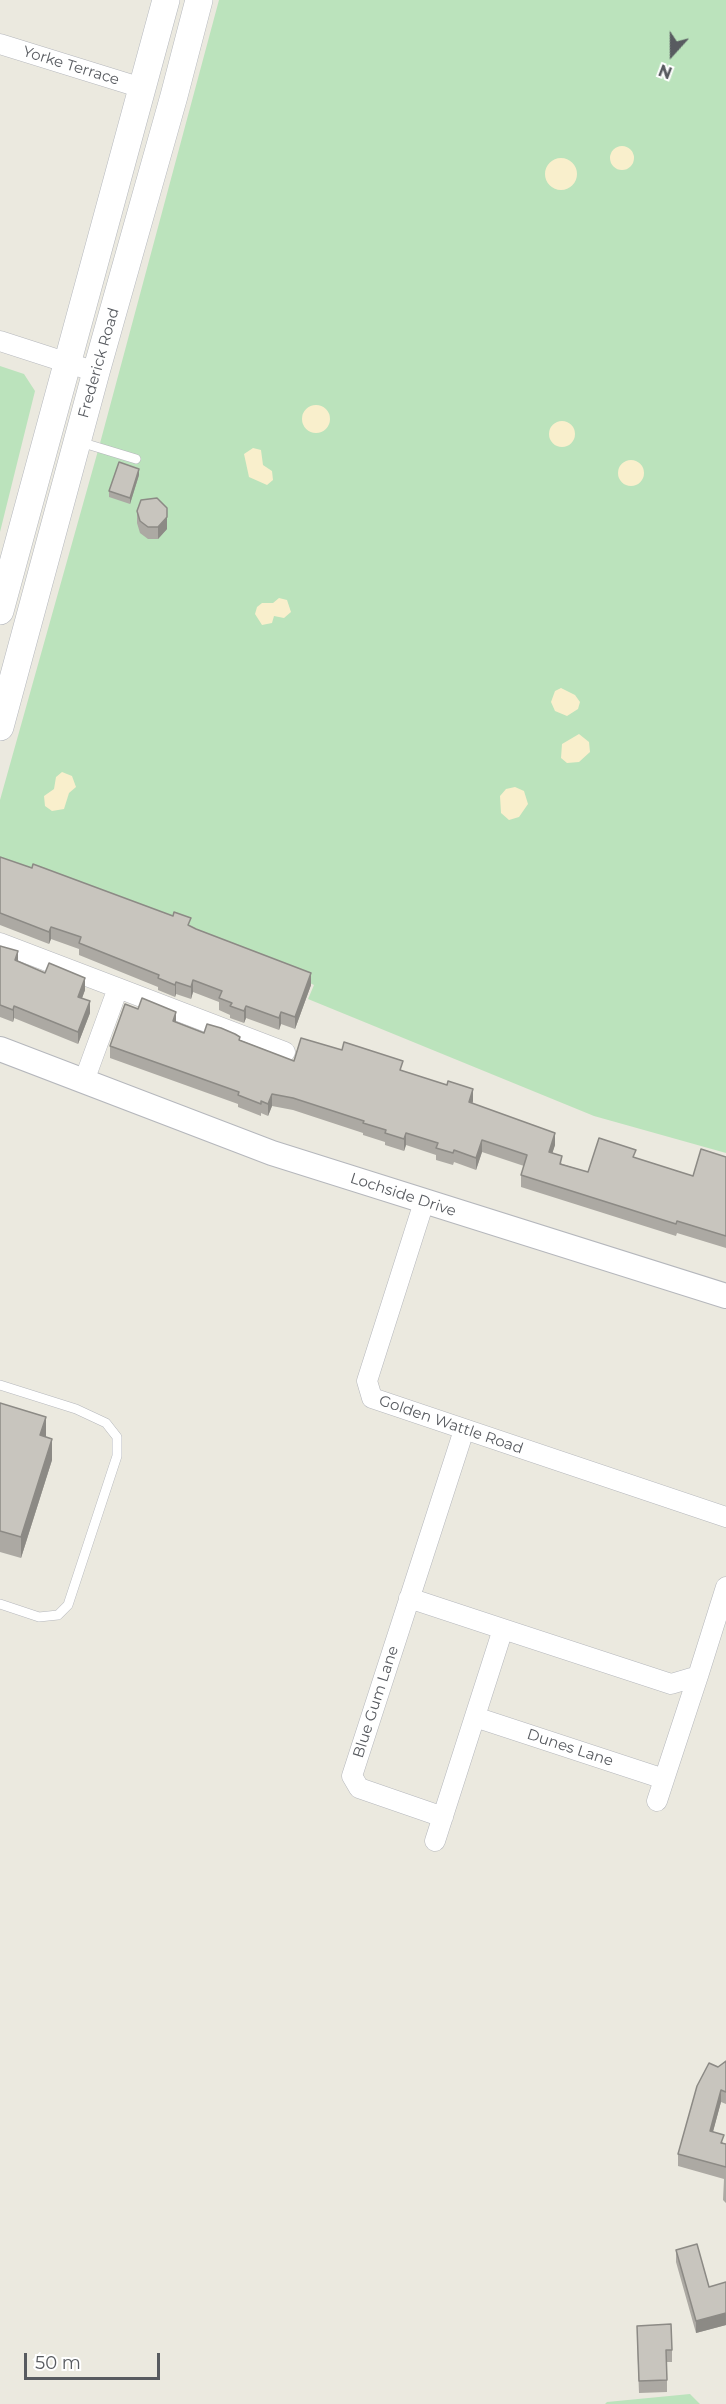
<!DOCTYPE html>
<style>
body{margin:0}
#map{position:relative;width:726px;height:2404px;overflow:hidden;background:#ebe9df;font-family:Montserrat,sans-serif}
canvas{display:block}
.north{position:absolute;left:642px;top:24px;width:60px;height:60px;-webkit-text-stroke:4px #fff;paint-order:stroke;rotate:201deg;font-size:16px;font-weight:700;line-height:24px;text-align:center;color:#585b60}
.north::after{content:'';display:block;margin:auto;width:21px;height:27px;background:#585b60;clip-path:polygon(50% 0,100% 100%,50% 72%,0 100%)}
.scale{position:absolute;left:24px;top:2353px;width:136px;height:27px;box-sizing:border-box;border:3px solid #585b60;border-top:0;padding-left:8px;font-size:18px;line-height:21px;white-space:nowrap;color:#585b60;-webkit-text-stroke:4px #fff;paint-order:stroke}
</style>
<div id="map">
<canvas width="726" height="2404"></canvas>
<div class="north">N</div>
<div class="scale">50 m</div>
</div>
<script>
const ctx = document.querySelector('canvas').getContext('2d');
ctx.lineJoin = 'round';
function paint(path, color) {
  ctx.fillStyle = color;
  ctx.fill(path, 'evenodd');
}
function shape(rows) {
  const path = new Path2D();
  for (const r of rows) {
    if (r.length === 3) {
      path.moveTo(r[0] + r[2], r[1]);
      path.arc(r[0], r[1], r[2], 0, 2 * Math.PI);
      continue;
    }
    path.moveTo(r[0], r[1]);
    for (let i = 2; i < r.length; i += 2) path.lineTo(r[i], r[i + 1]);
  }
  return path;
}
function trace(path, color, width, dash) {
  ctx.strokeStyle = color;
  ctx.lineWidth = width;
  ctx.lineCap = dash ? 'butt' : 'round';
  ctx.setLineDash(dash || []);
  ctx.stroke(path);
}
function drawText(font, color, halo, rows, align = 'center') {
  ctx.font = font + ' Montserrat,sans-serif';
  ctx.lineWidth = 4.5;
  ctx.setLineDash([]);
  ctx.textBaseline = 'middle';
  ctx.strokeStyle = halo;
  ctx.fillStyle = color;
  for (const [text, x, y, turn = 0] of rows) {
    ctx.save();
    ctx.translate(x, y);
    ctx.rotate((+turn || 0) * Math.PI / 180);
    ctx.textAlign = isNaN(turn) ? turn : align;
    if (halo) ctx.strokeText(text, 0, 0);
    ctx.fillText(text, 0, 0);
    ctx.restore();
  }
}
paint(shape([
 [219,0,726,0,726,1153,594,1116,308,999,314,985,170,916,0,862,0,800,99,447],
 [0,366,24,374,35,391,0,532],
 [690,2394,700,2404,605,2404,607,2402]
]), '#bbe3bc');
paint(shape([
 [622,158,12],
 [561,174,16],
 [316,419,14],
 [562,434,13],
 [253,448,261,450,263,465,272,471,273,480,267,485,249,477,244,454],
 [631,473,13],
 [279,598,287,600,291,612,284,618,274,616,272,623,262,625,255,614,257,607,262,603,273,603],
 [561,688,575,695,580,702,578,709,567,716,555,711,551,702,555,691],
 [579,734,589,742,590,752,579,762,567,763,561,758,562,744],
 [62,772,72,776,76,787,69,793,64,809,52,811,45,806,44,796,54,789,56,777],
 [515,787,524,791,528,804,519,817,509,820,501,813,500,796,506,789]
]), '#f9efcc');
const service = shape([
 [80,442,136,459],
 [0,1385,76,1409,106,1423,117,1437,117,1456,68,1605,58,1615,39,1617,0,1604]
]);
const minor = shape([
 [0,44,142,88],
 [0,341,96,372],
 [0,943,118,988,84,1081],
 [118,988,285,1052],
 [424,1202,367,1381,372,1398,726,1517],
 [409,1598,503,1629],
 [475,1717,664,1779],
 [657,1801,698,1676],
 [443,1817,359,1788,352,1776,464,1430],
 [435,1841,503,1629,671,1684,698,1676,726,1587]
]);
const tertiary = shape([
 [0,1049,272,1153,726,1296]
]);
const secondary = shape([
 [0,611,166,0],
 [0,727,96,372,174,96,199,0]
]);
trace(service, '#b5b7bc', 10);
trace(minor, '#b5b7bc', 21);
trace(tertiary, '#b5b7bc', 26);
trace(secondary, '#b5b8be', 28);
trace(service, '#fff', 9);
trace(minor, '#fff', 20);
trace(tertiary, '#fff', 24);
trace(secondary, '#fff', 27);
paint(shape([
 [139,475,130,504,109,497,109,491],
 [137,511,167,529,158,539,148,539,140,533,137,523],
 [0,857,191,926,311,985,295,1029,281,1024,279,1030,246,1018,244,1023,230,1018,230,1015,219,1010,219,1002,193,992,191,999,176,994,175,997,158,990,158,987,79,955,79,949,51,939,49,944,0,925],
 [0,946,18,962,85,990,82,998,90,1013,78,1044,14,1018,13,1022,0,1017],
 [176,1022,204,1033,240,1040,294,1061,403,1071,473,1101,472,1103,555,1145,552,1153,562,1164,588,1172,636,1158,693,1176,726,1157,726,1248,677,1233,676,1236,521,1187,521,1175,524,1166,482,1152,476,1170,454,1162,453,1165,436,1160,436,1155,406,1145,404,1151,385,1145,385,1142,363,1135,363,1133,293,1110,272,1106,268,1116,261,1113,261,1116,238,1107,238,1104,110,1058,110,1046],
 [0,1403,46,1437,52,1460,21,1558,0,1552],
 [726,2061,726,2104,721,2102,713,2131,724,2144,726,2144,726,2203,723,2200,724,2179,678,2166,678,2154,718,2067],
 [676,2250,709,2287,726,2282,726,2325,696,2333,676,2262],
 [637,2338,672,2350,672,2362,667,2362,667,2392,639,2393]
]), '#aca9a3');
paint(shape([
 [139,469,139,475,130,504,130,498],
 [167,517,167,529,158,539,158,527],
 [51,927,51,939,49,944,49,932],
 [18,951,18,963,15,960],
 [311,973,311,985,295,1029,295,1017],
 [85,978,85,990,78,1009,78,997],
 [193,980,193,992,191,999,191,987],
 [176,982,176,994,175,997,175,985],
 [90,1001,90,1013,78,1044,78,1032],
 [14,1006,14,1018,13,1022,13,1010],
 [246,1006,246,1018,244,1023,244,1011],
 [176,1012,176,1024,173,1021],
 [281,1012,281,1024,279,1030,279,1018],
 [473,1089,473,1101,469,1114,469,1102],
 [272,1094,272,1106,268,1116,268,1104],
 [406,1133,406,1145,404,1151,404,1139],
 [555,1133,555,1145,549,1164,549,1152],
 [482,1140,482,1152,476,1170,476,1158],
 [46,1417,46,1438,40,1435],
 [52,1439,52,1460,21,1558,21,1537],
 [721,2090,721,2102,710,2143,710,2131],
 [726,2313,726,2325,696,2333,696,2321]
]), '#8c8a85');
const building = shape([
 [119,462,139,469,130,498,109,491,119,462],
 [157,498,167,508,167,517,158,527,148,527,140,521,137,511,141,500,157,498],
 [0,857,32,868,33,864,173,916,174,912,191,918,188,925,196,929,311,973,295,1017,281,1012,279,1018,246,1006,244,1011,230,1006,232,1003,219,998,222,991,193,980,191,987,176,982,175,985,158,978,159,975,79,943,81,937,51,927,49,932,0,913,0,857],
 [0,946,18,951,15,960,45,973,49,963,85,978,78,997,90,1001,78,1032,14,1006,13,1010,0,1005,0,946],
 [142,998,176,1012,173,1021,204,1033,207,1024,221,1028,235,1034,240,1037,239,1040,294,1061,301,1038,342,1050,344,1042,403,1061,400,1070,447,1085,448,1081,473,1089,469,1102,555,1133,549,1152,562,1156,560,1164,588,1172,599,1138,636,1150,633,1157,693,1176,701,1149,726,1157,726,1236,677,1221,676,1224,521,1175,527,1155,482,1140,476,1158,454,1150,453,1153,436,1148,438,1143,406,1133,404,1139,385,1133,386,1130,363,1123,364,1121,293,1098,272,1094,268,1104,261,1101,261,1104,238,1095,239,1092,110,1046,125,1004,138,1009,142,998],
 [0,1403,46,1417,40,1435,52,1439,21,1537,0,1531,0,1403],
 [726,2061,726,2092,721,2090,710,2131,724,2135,721,2143,726,2144,726,2167,678,2154,697,2086,709,2063,718,2067,726,2061],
 [697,2244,709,2287,726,2282,726,2313,696,2321,676,2250,697,2244],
 [671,2324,672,2350,666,2350,667,2380,639,2381,637,2326,671,2324]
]);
paint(building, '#c8c5be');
trace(building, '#8c8a85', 1.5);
drawText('15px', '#585b60', '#fff', [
 ["Yorke Terrace",71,66,17],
 ["Frederick Road",99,363,-74],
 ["Lochside Drive",403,1195,18],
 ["Golden Wattle Road",451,1425,19],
 ["Blue Gum Lane",376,1702,-72],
 ["Dunes Lane",570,1748,18]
]);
</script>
